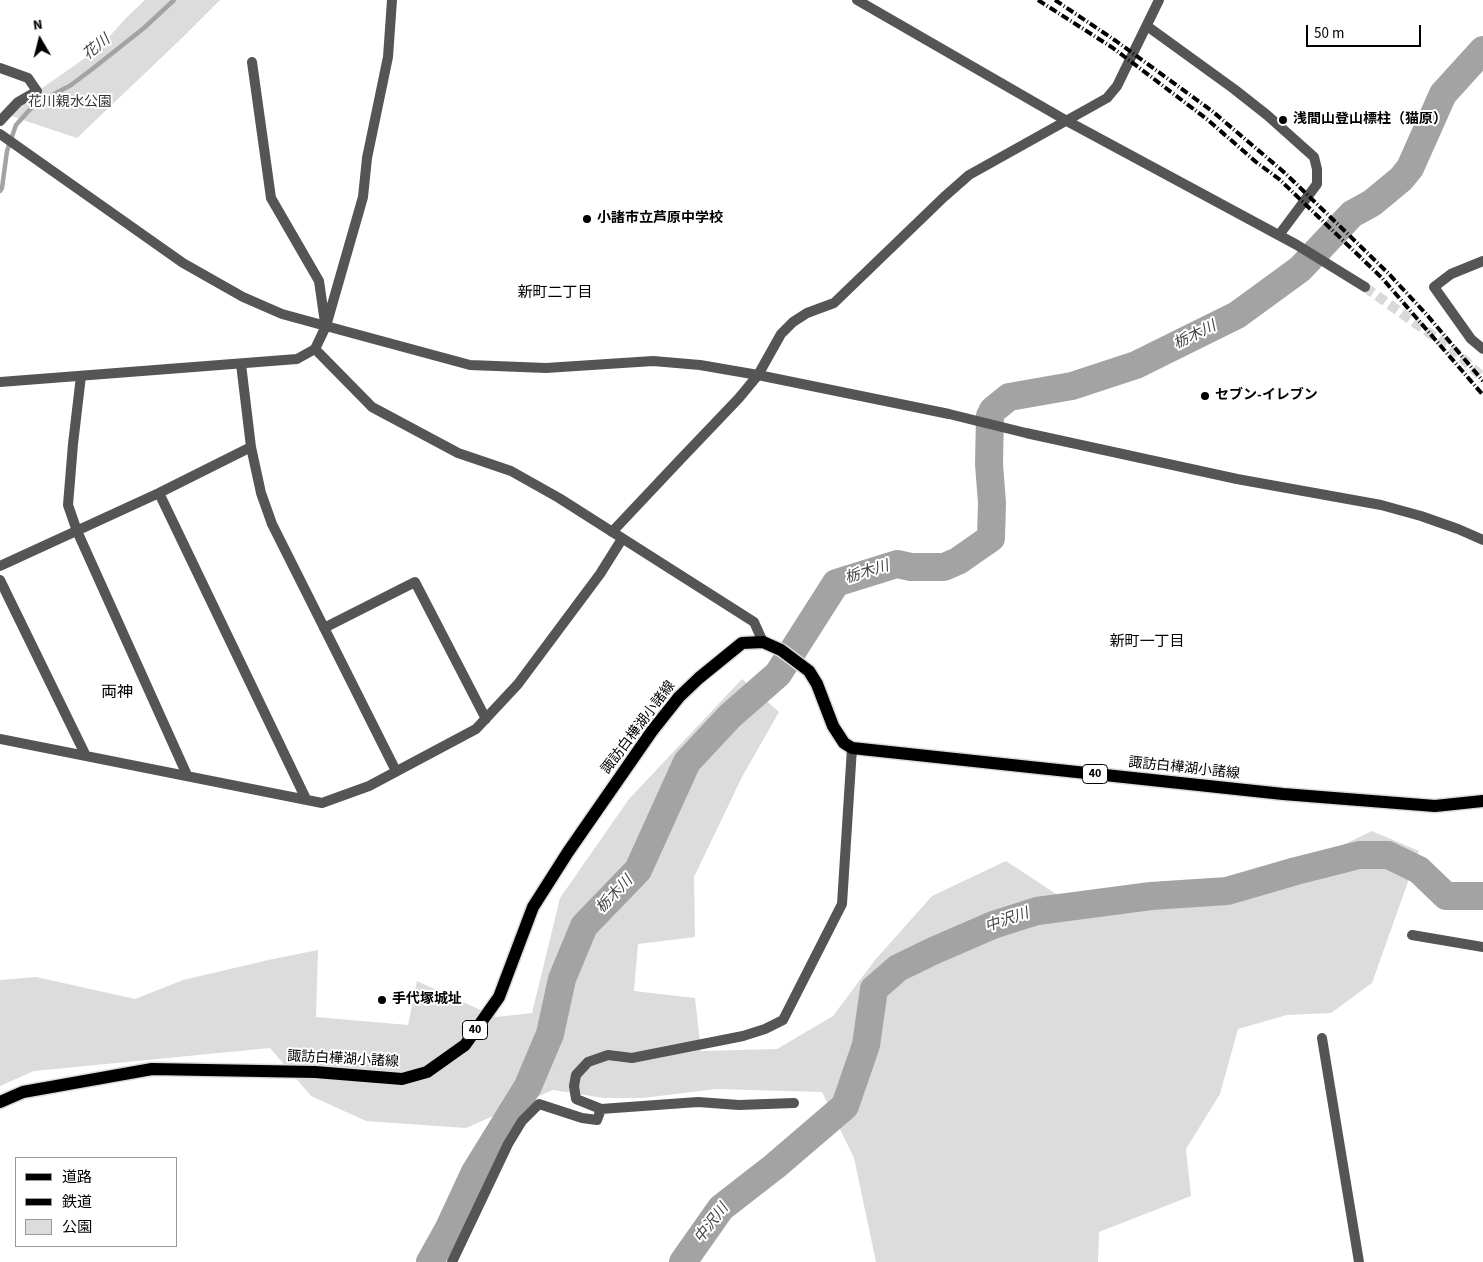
<!DOCTYPE html>
<meta charset="utf-8">
<style>
body{margin:0}
#map{position:relative;width:1483px;height:1262px;overflow:hidden;background:#fff;font-family:"Source Sans 3","Noto Sans JP",sans-serif}
canvas{display:block}
.legend{position:absolute;left:15px;top:1157px;width:162px;height:90px;box-sizing:border-box;background:#fff;border:1px solid #999;margin:0;padding:6px 9px;list-style:none;font-size:15px;color:#000}
.legend li{display:flex;align-items:center;gap:10px;height:25px}
.legend b{width:25px;border:1px solid #999}
.north{position:absolute;left:15px;top:15px;width:50px;height:50px;-webkit-text-stroke:4px #fff;paint-order:stroke;rotate:352deg;font-size:14px;font-weight:700;line-height:20px;text-align:center;color:#000}
.north::after{content:'';display:block;margin:auto;width:18px;height:22px;background:#000;clip-path:polygon(50% 0,100% 100%,50% 72%,0 100%)}
.scale{position:absolute;left:1306px;top:25px;width:115px;height:22px;box-sizing:border-box;border:2px solid #000;border-top:0;padding-left:6px;font-size:15px;line-height:18px;white-space:nowrap;color:#000;-webkit-text-stroke:4px #fff;paint-order:stroke}
</style>
<div id="map">
<canvas width="1483" height="1262"></canvas>
<ul class="legend">
<li><b style="height:6px;background:#000"></b>道路</li>
<li><b style="height:6px;background:#000"></b>鉄道</li>
<li><b style="height:14px;background:#dcdcdc"></b>公園</li>
</ul>
<div class="north">N</div>
<div class="scale">50 m</div>
</div>
<script>
const ctx = document.querySelector('canvas').getContext('2d');
ctx.lineJoin = 'round';
function paint(path, color) {
  ctx.fillStyle = color;
  ctx.fill(path, 'evenodd');
}
function shape(rows) {
  const path = new Path2D();
  for (const r of rows) {
    path.moveTo(r[0], r[1]);
    for (let i = 2; i < r.length; i += 2) path.lineTo(r[i], r[i + 1]);
  }
  return path;
}
function trace(path, color, width, dash) {
  ctx.strokeStyle = color;
  ctx.lineWidth = width;
  ctx.lineCap = dash ? 'butt' : 'round';
  ctx.setLineDash(dash || []);
  ctx.stroke(path);
}
function drawText(font, color, halo, rows, align = 'center') {
  ctx.font = font + ' "Source Sans 3","Noto Sans JP",sans-serif';
  ctx.lineWidth = 4;
  ctx.setLineDash([]);
  ctx.textBaseline = 'middle';
  ctx.strokeStyle = halo;
  ctx.fillStyle = color;
  for (const [text, x, y, turn = 0] of rows) {
    ctx.save();
    ctx.translate(x, y);
    ctx.rotate((+turn || 0) * Math.PI / 180);
    ctx.textAlign = isNaN(turn) ? turn : align;
    if (halo) ctx.strokeText(text, 0, 0);
    ctx.fillText(text, 0, 0);
    ctx.restore();
  }
}
paint(shape([
 [145,0,220,0,182,38,77,138,5,114,98,49,126,18],
 [742,679,779,712,742,777,694,877,695,937,638,944,634,991,695,998,701,1051,777,1049,833,1016,875,960,932,896,1006,861,1085,913,1224,902,1372,831,1419,851,1372,983,1331,1013,1287,1015,1238,1029,1220,1094,1186,1149,1191,1196,1099,1232,1098,1262,876,1262,854,1158,822,1092,716,1089,643,1098,604,1098,553,1090,466,1128,366,1121,311,1096,270,1048,34,1071,0,1086,0,980,36,977,135,999,183,980,273,959,318,950,316,1017,408,1025,417,981,496,1017,532,1013,560,898,629,799]
]), '#dcdcdc');
trace(shape([
 [0,191,2,188,7,151,16,125,34,105,71,85,91,70,144,28,174,0]
]), '#a3a3a3', 4.5);
trace(shape([
 [430,1262,449,1228,475,1172,528,1086,550,1034,562,979,584,926,638,870,687,762,730,716,778,674,836,583,897,564,911,567,944,567,958,561,991,538,992,503,989,464,990,416,993,410,1009,397,1072,386,1136,365,1237,315,1274,288,1300,269,1352,214,1372,203,1401,179,1410,168,1443,94,1483,50],
 [683,1262,721,1208,775,1166,845,1106,866,1045,874,989,898,968,933,951,993,925,1037,911,1151,896,1227,891,1296,871,1359,855,1388,855,1419,870,1446,896,1483,896]
]), '#a3a3a3', 28);
trace(shape([
 [1365,287,1456,352,1483,378]
]), '#d9d9d9', 10, [10, 5]);
const primary = shape([
 [0,1102,23,1092,152,1069,315,1072,402,1079,427,1072,465,1045,499,997,533,907,568,852,652,731,679,697,699,678,742,643,763,642,781,650,809,671,817,684,833,726,844,743,852,748,1283,794,1435,806,1483,801]
]);
trace(primary, '#dbdbdb', 15);
trace(shape([
 [857,0,1067,121,1297,245,1365,287],
 [1147,26,1234,89,1267,115,1314,157,1317,169,1317,184,1279,235],
 [252,62,271,198,319,281,325,323],
 [0,68,28,78,37,91,18,102,0,121],
 [1483,261,1451,274,1434,287,1471,339,1483,349],
 [315,349,372,407,458,453,511,471,559,498,754,622,763,642],
 [241,364,251,447,261,493,272,524,396,771],
 [81,376,73,444,68,505,77,531,187,775],
 [0,382,297,359,315,349,326,326,363,197,367,158,388,57,392,0],
 [159,493,306,799],
 [612,532,677,463,739,398,758,375,781,334,793,322,807,313,834,303,944,197,969,175,1107,98,1117,86,1159,0],
 [0,566,159,493,251,447],
 [0,580,86,756],
 [324,628,415,582,486,719],
 [0,739,322,803,369,786,476,729,518,684,600,574,622,539],
 [1412,935,1483,947],
 [1322,1038,1359,1262],
 [794,1103,739,1105,698,1102,601,1109,576,1099,574,1086,576,1075,588,1062,608,1055,632,1058,743,1036,765,1029,783,1020,842,904,852,748],
 [452,1262,508,1144,522,1121,539,1104,582,1118,597,1120,601,1109]
]), '#555', 10);
trace(shape([
 [0,134,183,263,243,297,282,314,326,326,470,365,546,368,653,361,700,365,758,375,949,414,1026,433,1237,479,1381,505,1421,516,1458,529,1483,540]
]), '#555', 10);
trace(primary, '#000', 12);
trace(shape([
 [1038,0,1113,48,1208,120,1256,162,1279,179,1382,278,1483,395],
 [1055,0,1116,41,1212,111,1285,173,1388,273,1427,315,1483,381]
]), '#000', 4, [8, 2.5, 1, 2.5]);
for (const [x, y, r, color] of [
 [1283,120,5,"#000"],
 [587,219,5,"#000"],
 [1205,396,5,"#000"],
 [382,1000,5,"#000"]
]) {
  const dot = new Path2D();
  dot.arc(x, y, r, 0, 2 * Math.PI);
  ctx.fillStyle = color;
  ctx.fill(dot);
  trace(dot, '#fff', 2);
}
for (const [x, y, w] of [
 [1095,774,25],
 [475,1030,25]
]) {
  const box = new Path2D();
  box.roundRect(x - w / 2, y - 9.5, w, 19, 4);
  ctx.fillStyle = '#fff';
  ctx.fill(box);
  trace(box, '#000', 1);
}
drawText('bold 12px', '#000', null, [
 ["40",1095,774],
 ["40",475,1030]
]);
drawText('14px', '#333', '#fff', [
 ["花川親水公園",70,103]
]);
drawText('bold 14px', '#000', '#fff', [
 ["浅間山登山標柱（猫原）",1293,120],
 ["小諸市立芦原中学校",597,219],
 ["セブン-イレブン",1215,396],
 ["手代塚城址",392,1000]
], 'left');
drawText('14px', '#000', '#fff', [
 ["諏訪白樺湖小諸線",639,728,-53],
 ["諏訪白樺湖小諸線",1184,769,6],
 ["諏訪白樺湖小諸線",343,1060,3]
]);
drawText('italic 15px', '#444', '#fff', [
 ["花川",97,48,-39],
 ["栃木川",1195,336,-26],
 ["栃木川",867,573,-17],
 ["栃木川",615,895,-46],
 ["中沢川",1007,921,-19],
 ["中沢川",712,1224,-52]
]);
drawText('15px', '#000', '#fff', [
 ["新町二丁目",555,294],
 ["新町一丁目",1147,643]
]);
drawText('16px', '#000', '#fff', [
 ["両神",117,693]
]);
</script>
